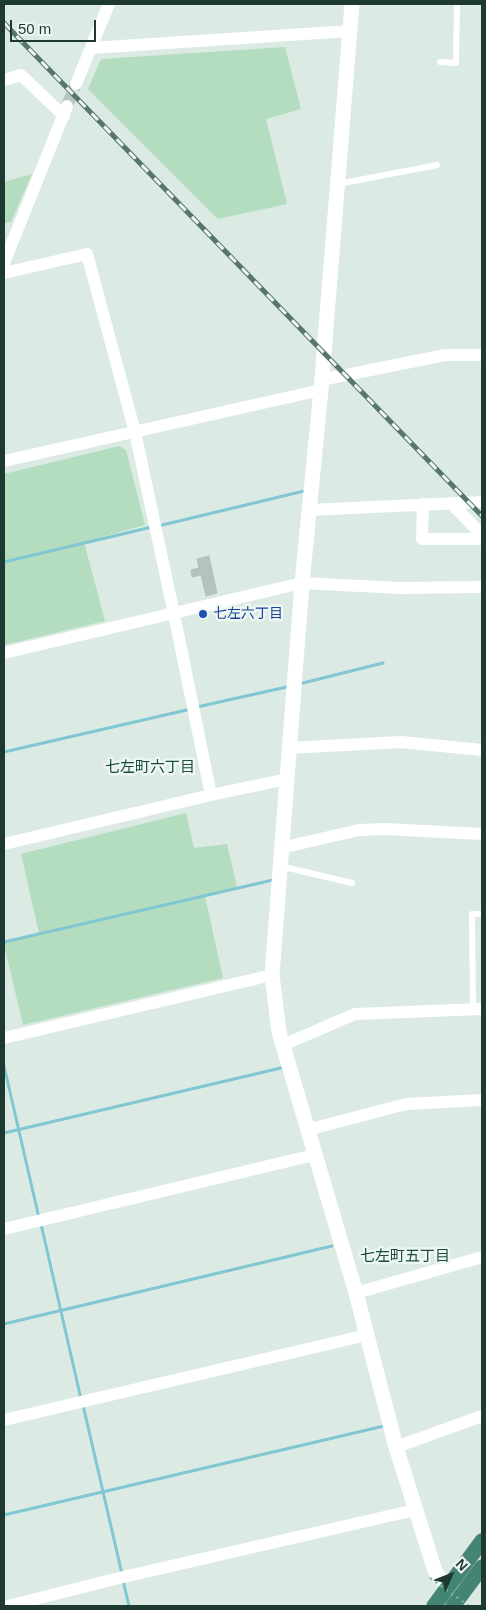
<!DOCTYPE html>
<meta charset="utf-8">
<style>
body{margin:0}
#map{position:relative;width:486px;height:1610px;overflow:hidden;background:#dceae4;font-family:Arial,sans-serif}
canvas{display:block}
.frame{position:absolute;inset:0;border:5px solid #1e3932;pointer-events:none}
.north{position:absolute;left:426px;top:1550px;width:50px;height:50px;-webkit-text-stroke:4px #edf6f1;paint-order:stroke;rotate:46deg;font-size:14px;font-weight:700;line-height:20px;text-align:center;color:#1e3932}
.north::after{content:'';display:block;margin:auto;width:18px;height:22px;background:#1e3932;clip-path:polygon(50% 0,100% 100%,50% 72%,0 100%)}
.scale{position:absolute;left:10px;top:20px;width:86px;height:22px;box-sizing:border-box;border:2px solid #1e3932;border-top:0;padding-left:6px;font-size:15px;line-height:18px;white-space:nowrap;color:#1e3932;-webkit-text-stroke:4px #edf6f1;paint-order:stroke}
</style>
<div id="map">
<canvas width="486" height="1610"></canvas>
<div class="frame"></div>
<div class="north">N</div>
<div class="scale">50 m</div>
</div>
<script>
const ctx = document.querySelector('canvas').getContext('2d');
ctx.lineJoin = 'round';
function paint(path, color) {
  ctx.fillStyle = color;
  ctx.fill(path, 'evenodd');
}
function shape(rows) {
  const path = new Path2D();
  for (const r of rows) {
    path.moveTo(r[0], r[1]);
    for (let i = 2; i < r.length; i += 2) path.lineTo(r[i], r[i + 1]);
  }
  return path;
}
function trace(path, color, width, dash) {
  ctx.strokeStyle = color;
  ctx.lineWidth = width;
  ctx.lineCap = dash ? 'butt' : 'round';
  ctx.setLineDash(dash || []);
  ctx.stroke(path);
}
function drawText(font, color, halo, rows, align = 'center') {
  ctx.font = font + ' Arial,"Noto Sans JP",sans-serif';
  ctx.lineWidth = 5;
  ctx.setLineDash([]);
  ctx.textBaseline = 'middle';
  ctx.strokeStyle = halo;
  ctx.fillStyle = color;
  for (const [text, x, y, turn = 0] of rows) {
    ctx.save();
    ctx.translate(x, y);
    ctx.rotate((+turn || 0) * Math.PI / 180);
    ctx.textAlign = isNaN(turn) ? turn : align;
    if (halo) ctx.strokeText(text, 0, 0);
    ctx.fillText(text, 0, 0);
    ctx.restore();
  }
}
paint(shape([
 [285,47,301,109,266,119,287,204,218,219,88,89,101,59],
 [32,174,11,222,4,223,4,182],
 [119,446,126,450,145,525,84,542,105,621,4,645,4,474],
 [186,813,194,848,227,844,237,887,205,896,223,978,23,1025,4,945,4,943,39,933,21,854]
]), '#b3ddbe');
trace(shape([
 [158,526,304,491],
 [4,562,152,527],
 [299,684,383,663],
 [197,707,291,686],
 [4,752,191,709],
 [4,942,273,880],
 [4,1066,39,1218],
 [4,1133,281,1068],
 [41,1224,81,1399],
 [4,1324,332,1246],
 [83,1405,122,1574],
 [4,1515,384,1426],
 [123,1580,129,1606]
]), '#80c7d3', 3);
const building = shape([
 [209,556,217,593,206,596,201,575,192,577,191,570,199,568,197,559,209,556]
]);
paint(building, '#b2c4bd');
trace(building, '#afc3bb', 1);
trace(shape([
 [67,106,76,84]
]), '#b6c7c0', 12, [12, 6]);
const trunk = shape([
 [434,1606,482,1541],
 [453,1606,482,1567]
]);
trace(trunk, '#bcc4c2', 16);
trace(shape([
 [440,62,456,63,457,4],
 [338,184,437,165],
 [280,866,352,883],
 [473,1009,472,914,482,914]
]), '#fff', 6);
trace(shape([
 [91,48,350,31],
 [4,80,21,75,64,116],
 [76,84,109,4],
 [4,263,67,106],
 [4,273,87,254,135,432,174,614,211,795],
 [321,380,445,355,482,355],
 [4,461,321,390],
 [451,503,482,535],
 [423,504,422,539,482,539],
 [308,510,482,502],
 [4,653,302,583,400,588,482,587],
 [289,748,401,742,482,750],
 [4,844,211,795,287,779],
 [281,848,359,830,385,829,482,834],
 [4,1038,272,975],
 [283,1045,355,1014,482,1009],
 [307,1130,406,1104,482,1100],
 [4,1229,314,1155],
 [356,1293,482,1257],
 [4,1420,367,1335],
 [396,1447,482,1416],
 [8,1606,119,1578,415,1510]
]), '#fff', 12);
trace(shape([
 [352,4,321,390,302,583,272,975,279,1032,356,1293,396,1447,435,1571,438,1576,458,1592]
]), '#fff', 15);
trace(trunk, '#438475', 15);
const rail = shape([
 [4,23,482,516]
]);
trace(rail, '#57766d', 5);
trace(rail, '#edf6f1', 3, [9]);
trace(shape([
 [430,1578,469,1606]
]), '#7baf9f', 2, [2.5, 4]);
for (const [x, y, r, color] of [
 [203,614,5,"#1a4fb4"]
]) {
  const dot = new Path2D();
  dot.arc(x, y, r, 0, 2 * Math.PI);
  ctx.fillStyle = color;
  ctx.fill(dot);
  trace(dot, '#edf6f1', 2);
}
drawText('14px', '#164399', '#edf6f1', [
 ["七左六丁目",213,614]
], 'left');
drawText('15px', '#194c3f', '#edf6f1', [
 ["七左町六丁目",150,768],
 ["七左町五丁目",405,1257]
]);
</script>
